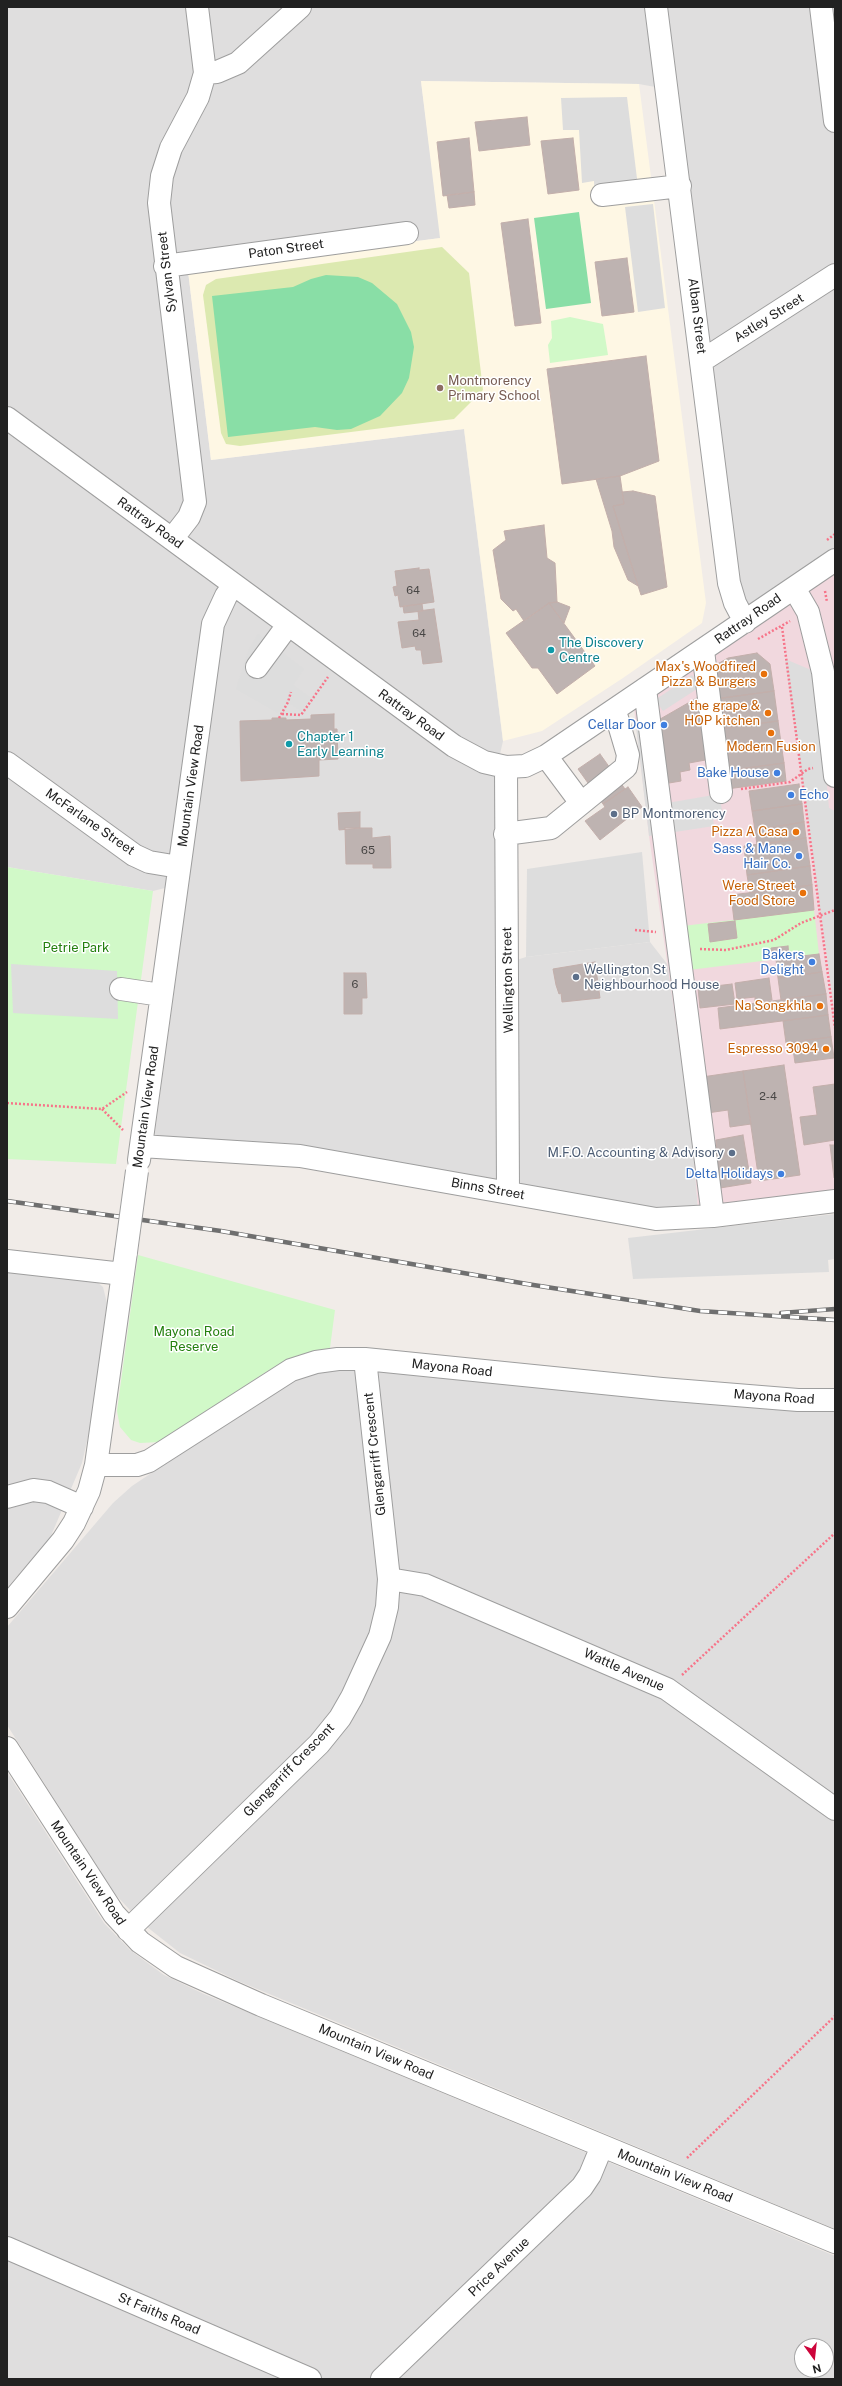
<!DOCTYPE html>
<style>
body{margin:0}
#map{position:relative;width:842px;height:2386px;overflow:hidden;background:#f1ece8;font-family:"Public Sans",sans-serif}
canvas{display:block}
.frame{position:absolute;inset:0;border:8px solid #212121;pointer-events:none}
.north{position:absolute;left:794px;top:2338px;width:40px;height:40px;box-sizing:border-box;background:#fff;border:1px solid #a6a6a6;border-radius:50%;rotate:165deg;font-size:11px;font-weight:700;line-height:16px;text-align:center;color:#212121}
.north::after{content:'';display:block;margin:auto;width:14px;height:18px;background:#cd053b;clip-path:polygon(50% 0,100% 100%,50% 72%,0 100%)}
</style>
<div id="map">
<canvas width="842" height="2386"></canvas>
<div class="frame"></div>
<div class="north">N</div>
</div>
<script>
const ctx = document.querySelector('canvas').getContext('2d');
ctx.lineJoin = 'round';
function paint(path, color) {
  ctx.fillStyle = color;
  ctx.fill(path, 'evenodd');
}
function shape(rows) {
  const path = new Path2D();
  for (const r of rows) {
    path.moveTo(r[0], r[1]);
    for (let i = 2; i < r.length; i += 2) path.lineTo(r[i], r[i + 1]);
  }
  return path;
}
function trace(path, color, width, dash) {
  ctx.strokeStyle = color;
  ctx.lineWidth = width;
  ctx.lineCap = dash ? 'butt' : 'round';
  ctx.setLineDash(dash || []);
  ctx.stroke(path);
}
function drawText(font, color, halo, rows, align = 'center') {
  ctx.font = font + ' "Public Sans",sans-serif';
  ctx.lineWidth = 3;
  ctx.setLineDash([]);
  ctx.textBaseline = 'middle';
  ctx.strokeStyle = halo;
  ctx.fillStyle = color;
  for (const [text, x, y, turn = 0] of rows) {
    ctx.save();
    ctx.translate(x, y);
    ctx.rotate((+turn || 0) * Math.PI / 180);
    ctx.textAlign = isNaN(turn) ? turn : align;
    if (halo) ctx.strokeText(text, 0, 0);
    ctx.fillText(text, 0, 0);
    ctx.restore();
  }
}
paint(shape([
 [7,7,835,7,835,549,736,617,666,89,639,84,421,81,441,238,188,271,211,460,464,429,503,741,497,767,507,963,526,957,650,942,668,965,692,1136,698,1209,656,1219,154,1140,189,882,153,891,7,867],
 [7,1270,95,1280,103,1287,107,1303,90,1428,82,1463,50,1538,7,1588],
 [345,1368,835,1410,835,2229,238,1981,180,1953,142,1923,115,1894,7,1725,7,1627,113,1503,132,1486,277,1389,317,1372],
 [7,1772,104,1923,130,1950,164,1975,204,1994,835,2256,835,2379,7,2379],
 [802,2346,826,2346,826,2370,802,2370]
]), '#dfdede');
paint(shape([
 [835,571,835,1196,698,1209,692,1136,649,836,634,708]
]), '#f1d8de');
paint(shape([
 [421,81,639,84,706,603,702,623,623,678,542,731,503,741,464,429,211,460,188,271,440,238]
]), '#fef7e4');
paint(shape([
 [442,247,469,273,483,390,454,419,240,446,226,444,221,433,203,295,206,285,216,279]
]), '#dce9b0');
paint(shape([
 [570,317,603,324,608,355,550,363,548,345,552,338,551,321],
 [7,867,153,891,116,1164,7,1159],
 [814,910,819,954,689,970,683,926],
 [138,1255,335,1310,330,1348,286,1361,269,1370,160,1442,140,1443,131,1440,120,1427,117,1411]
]), '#d1f9c8');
paint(shape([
 [579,212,591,303,546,309,534,218],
 [326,275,358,277,372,283,397,304,411,332,414,347,409,378,402,393,380,416,351,429,337,430,315,427,228,437,212,296,293,287,311,279]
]), '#89dea6');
paint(shape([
 [627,97,639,195,595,200,594,181,582,183,579,130,563,130,561,98],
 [653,204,665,308,638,312,625,207],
 [258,634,304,669,293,685,311,698,301,711,286,701,278,713,236,689,248,651],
 [785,659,835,680,825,765,829,808,835,811,835,1014],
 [692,675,700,687,663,711,655,700],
 [636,727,640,727,650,806,719,794,722,810,712,812,714,826,649,836],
 [642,852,650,942,526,957,527,869],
 [11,964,117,971,118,1019,13,1013],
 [835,1214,835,1259,828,1260,829,1272,633,1279,628,1238]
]), '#ddd');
const building = shape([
 [527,117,530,145,479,151,475,122,527,117],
 [469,138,474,192,443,196,437,142,469,138],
 [573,138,579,190,548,194,541,141,573,138],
 [474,192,475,205,449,208,447,195,474,192],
 [528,219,541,323,515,326,501,223,528,219],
 [627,258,634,312,602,316,595,262,627,258],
 [646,356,659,461,620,476,562,484,547,369,646,356],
 [620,476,624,504,613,506,638,586,628,580,614,547,612,531,596,479,620,476],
 [633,491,655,496,667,587,641,595,613,506,624,504,622,492,633,491],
 [544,525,547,558,555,563,557,602,549,603,524,621,516,609,513,611,501,599,493,550,506,540,504,531,544,525],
 [419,568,419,570,429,569,434,602,400,607,398,595,395,596,393,587,397,586,395,571,419,568],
 [557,602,570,607,564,623,549,603,557,602],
 [549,603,595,666,557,694,538,668,532,668,506,633,549,603],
 [422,604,423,611,404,613,403,606,422,604],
 [434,609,442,662,423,664,421,650,416,650,415,646,402,648,398,622,419,620,418,611,434,609],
 [757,653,770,664,774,691,715,699,714,666,728,658,757,653],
 [774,691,778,721,719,729,715,699,774,691],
 [702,695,711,759,689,763,690,770,680,772,681,781,663,784,655,722,702,695],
 [334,714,334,729,337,729,338,759,319,760,319,776,241,781,240,721,272,720,272,718,286,718,286,720,311,719,311,715,334,714],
 [778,721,781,743,722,752,719,729,778,721],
 [781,743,784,763,724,771,722,752,781,743],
 [600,754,625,789,603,804,578,769,600,754],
 [784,763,786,781,727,789,724,771,784,763],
 [799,784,802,804,752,811,749,791,799,784],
 [628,787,642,807,600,840,585,821,605,807,603,804,628,787],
 [802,804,804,822,755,830,752,811,802,804],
 [360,812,360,828,339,830,338,813,360,812],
 [804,822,806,838,757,845,755,830,804,822],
 [345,828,372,828,372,838,390,836,391,868,373,868,373,864,346,864,345,828],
 [806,838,810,866,747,875,744,846,806,838],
 [810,866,812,885,750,893,747,875,810,866],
 [812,885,814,910,734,920,731,895,812,885],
 [735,921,737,938,710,942,708,924,735,921],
 [788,946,789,956,772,958,771,948,788,946],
 [819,954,822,972,778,978,776,959,819,954],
 [595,962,600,998,562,1002,561,993,559,994,556,985,553,969,595,962],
 [822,972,826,994,781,1000,778,978,822,972],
 [344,973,366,973,367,998,362,998,362,1014,344,1014,344,973],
 [769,978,772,1000,755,1002,755,997,737,999,735,983,769,978],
 [732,984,735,1004,700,1008,698,988,732,984],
 [826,994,828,1015,720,1029,718,1008,826,994],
 [828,1015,831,1037,786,1043,783,1021,828,1015],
 [831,1037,834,1058,795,1063,792,1042,831,1037],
 [784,1065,800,1175,759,1181,743,1071,784,1065],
 [743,1071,751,1124,730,1127,728,1110,707,1113,702,1077,743,1071],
 [835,1084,835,1140,804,1145,800,1117,817,1115,813,1087,835,1084],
 [743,1135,751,1183,720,1188,716,1140,743,1135],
 [830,1145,835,1145,835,1178,834,1178,830,1145]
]);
paint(building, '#beb3b1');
trace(building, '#c3afab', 1);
const minor = shape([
 [656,7,729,583,735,603,745,622],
 [821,7,835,121],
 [205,73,217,72,238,63,300,7],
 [602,195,680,186],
 [165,266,407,233],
 [703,360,835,275],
 [7,418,454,746,484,762,506,767,525,766,546,756,835,560],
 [172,539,189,517,195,502,159,203,162,176,171,148,198,97,205,73,197,7],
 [794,588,808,612,823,672,835,776],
 [703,651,721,792],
 [257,667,288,625],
 [645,689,713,1216],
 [546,756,581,803],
 [7,763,134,855,149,862,179,867],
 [506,767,508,1192],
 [505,834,551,828,626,767,628,755,615,711],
 [121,989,161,995],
 [141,1146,300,1156,656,1219,713,1216,835,1201],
 [139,1160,213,624,226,596,233,586],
 [7,1261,123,1274],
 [96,1465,137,1465,149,1461,291,1370,316,1362,338,1359,365,1359,662,1389,798,1400,835,1400],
 [7,1497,33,1490,48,1492,82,1507],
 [389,1579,425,1585,667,1689,835,1809],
 [7,1607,63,1540,74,1523,89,1491,96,1465,126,1252],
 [7,1748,114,1914,140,1942,176,1967,261,2005,835,2242],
 [128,1930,319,1744,340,1718,352,1697,380,1636,387,1607,389,1579,365,1359],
 [7,2248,310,2379],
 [382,2379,582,2187,590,2175,602,2146]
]);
trace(minor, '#9e9e9e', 24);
trace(shape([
 [827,540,835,534],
 [825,591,827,602],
 [782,627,835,1028],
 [758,639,790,621],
 [282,714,301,715,328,677],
 [279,718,288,702,291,692],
 [741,789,790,782,808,769,813,768],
 [635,930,656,932],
 [700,949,726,950,774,940,801,923,835,910],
 [7,1103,102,1109,127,1092],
 [102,1109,123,1130],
 [682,1675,835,1533],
 [687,2158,835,2016]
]), '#f77489', 2.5, [2, 2]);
trace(minor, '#fff', 22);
const rail = shape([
 [7,1201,221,1231,527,1284,700,1311,835,1320],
 [781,1313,835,1309]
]);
trace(rail, '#6f6f6f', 4.5);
trace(rail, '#fff', 3, [9]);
const minorBridge = shape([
 [126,1252,137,1171]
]);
trace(minorBridge, '#9e9e9e', 24, []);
trace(minorBridge, '#fff', 22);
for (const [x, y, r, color] of [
 [440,388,4,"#8d6e63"],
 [551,650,4,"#0f9aa8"],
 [764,674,4,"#e8710a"],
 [768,713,4,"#e8710a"],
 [664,725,4,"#3f7fe0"],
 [771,733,4,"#e8710a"],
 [289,744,4,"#0f9aa8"],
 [777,773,4,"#3f7fe0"],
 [791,795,4,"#3f7fe0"],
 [614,814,4,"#5c6f8a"],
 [796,832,4,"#e8710a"],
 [799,856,4,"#3f7fe0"],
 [803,893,4,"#e8710a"],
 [812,962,4,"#3f7fe0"],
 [576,977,4,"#5c6f8a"],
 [820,1006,4,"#e8710a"],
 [826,1049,4,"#e8710a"],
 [732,1153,4,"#5c6f8a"],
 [781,1174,4,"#3f7fe0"]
]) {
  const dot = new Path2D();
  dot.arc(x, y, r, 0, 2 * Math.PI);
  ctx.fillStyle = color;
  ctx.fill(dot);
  trace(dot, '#fff', 1.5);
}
drawText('11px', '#484645', null, [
 ["64",413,591],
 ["64",419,634],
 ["65",368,851],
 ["6",355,985],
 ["2-4",768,1097]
]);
drawText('13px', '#212121', '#fff', [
 ["Paton Street",286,249,-8],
 ["Sylvan Street",167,272,-97],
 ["Alban Street",697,316,83],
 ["Astley Street",769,318,-32],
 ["Rattray Road",150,523,36],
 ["Rattray Road",748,619,-35],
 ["Rattray Road",411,715,36],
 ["Mountain View Road",191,786,-82],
 ["McFarlane Street",90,822,35],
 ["Wellington Street",508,980,-91],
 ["Mountain View Road",146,1107,-82],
 ["Binns Street",488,1189,10],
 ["Mayona Road",452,1368,6],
 ["Mayona Road",774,1397,4],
 ["Glengarriff Crescent",375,1454,-96],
 ["Wattle Avenue",624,1670,24],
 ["Glengarriff Crescent",289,1770,-46],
 ["Mountain View Road",88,1873,56],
 ["Mountain View Road",376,2052,23],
 ["Mountain View Road",675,2176,22],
 ["Price Avenue",499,2267,-44],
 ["St Faiths Road",159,2314,23]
]);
drawText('13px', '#785e54', '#fff', [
 ["Montmorency",448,381],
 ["Primary School",448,396]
], 'left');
drawText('13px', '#0d838f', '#fff', [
 ["The Discovery",559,643],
 ["Centre",559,658],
 ["Chapter 1",297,737],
 ["Early Learning",297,752]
], 'left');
drawText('13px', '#c56008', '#fff', [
 ["Max's Woodfired",756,667],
 ["Pizza & Burgers",756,682],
 ["the grape &",760,706],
 ["HOP kitchen",760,721],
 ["Modern Fusion",771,747,"center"],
 ["Pizza A Casa",788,832],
 ["Were Street",795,886],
 ["Food Store",795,901],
 ["Na Songkhla",812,1006],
 ["Espresso 3094",818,1049]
], 'right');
drawText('13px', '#366cbe', '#fff', [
 ["Cellar Door",656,725],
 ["Bake House",769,773],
 ["Echo",799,795,"left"],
 ["Sass & Mane",791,849],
 ["Hair Co.",791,864],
 ["Bakers",804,955],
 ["Delight",804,970],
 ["Delta Holidays",773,1174]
], 'right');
drawText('13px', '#4e5e75', '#fff', [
 ["BP Montmorency",622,814],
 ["Wellington St",584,970],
 ["Neighbourhood House",584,985],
 ["M.F.O. Accounting & Advisory",724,1153,"right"]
], 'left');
drawText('13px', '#24800f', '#fff', [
 ["Petrie Park",76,948],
 ["Mayona Road",194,1332],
 ["Reserve",194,1347]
]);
</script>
